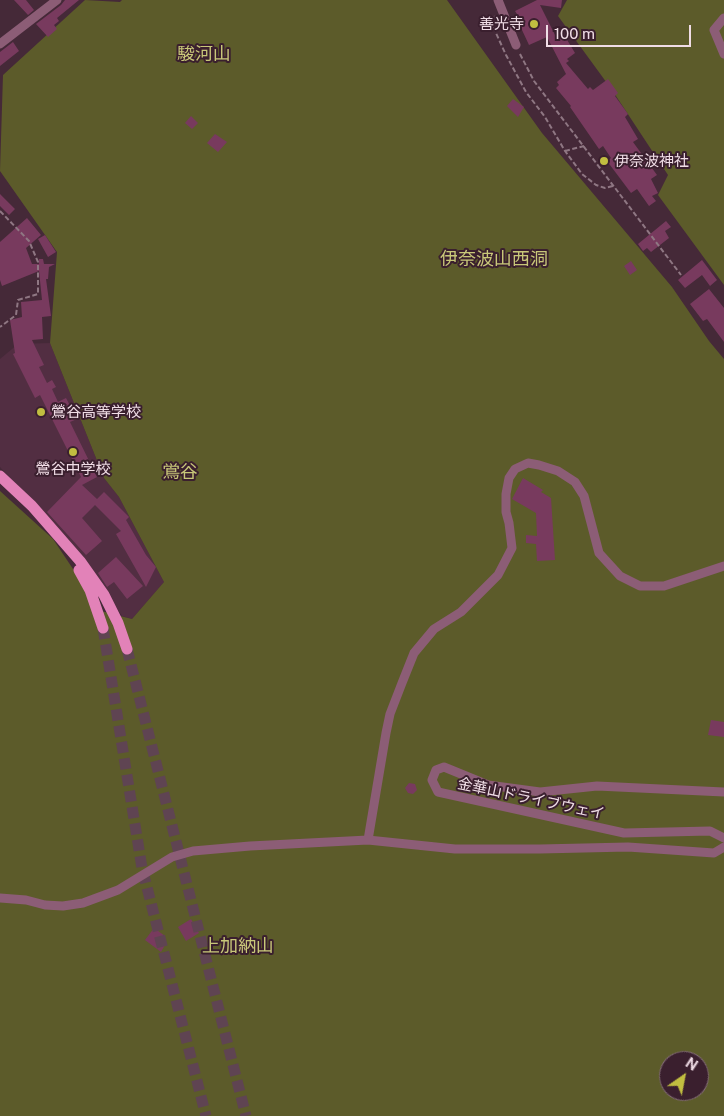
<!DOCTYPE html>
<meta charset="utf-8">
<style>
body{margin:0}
#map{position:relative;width:724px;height:1116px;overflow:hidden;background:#452938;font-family:"Public Sans",sans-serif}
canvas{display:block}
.north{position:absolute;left:659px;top:1051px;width:50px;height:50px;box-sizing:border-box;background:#3a1f2e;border:1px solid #836b78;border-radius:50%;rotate:33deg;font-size:14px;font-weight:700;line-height:20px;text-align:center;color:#f0dde6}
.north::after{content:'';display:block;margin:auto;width:18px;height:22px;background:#c1be40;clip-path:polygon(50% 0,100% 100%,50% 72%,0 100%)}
.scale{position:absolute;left:546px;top:25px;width:145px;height:22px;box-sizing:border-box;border:2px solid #f0dde6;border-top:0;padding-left:6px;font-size:15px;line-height:18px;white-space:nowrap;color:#f0dde6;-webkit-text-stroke:4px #3a1f2e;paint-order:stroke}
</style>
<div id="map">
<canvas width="724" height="1116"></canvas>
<div class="north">N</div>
<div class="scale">100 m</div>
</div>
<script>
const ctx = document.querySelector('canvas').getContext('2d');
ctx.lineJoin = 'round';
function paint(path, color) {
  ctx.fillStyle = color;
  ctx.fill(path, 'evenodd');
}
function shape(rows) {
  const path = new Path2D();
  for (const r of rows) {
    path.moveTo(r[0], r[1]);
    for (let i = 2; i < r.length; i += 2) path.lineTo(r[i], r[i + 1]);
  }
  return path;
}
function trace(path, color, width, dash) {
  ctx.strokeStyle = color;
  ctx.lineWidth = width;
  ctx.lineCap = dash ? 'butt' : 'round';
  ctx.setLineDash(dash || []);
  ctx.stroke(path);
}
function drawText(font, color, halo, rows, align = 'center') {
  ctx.font = font + ' "Public Sans","Noto Sans JP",sans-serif';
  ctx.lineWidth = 4;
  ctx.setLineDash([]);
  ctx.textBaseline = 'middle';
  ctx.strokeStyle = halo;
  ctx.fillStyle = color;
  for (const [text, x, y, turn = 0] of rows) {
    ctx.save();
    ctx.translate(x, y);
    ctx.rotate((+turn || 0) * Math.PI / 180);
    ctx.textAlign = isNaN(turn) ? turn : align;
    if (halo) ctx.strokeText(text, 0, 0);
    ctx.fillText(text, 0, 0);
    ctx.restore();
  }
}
paint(shape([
 [50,343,104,478,119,497,164,582,132,619,122,616,81,555,0,467,0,359,18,344]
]), '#522e42');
paint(shape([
 [85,0,120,2,122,0,447,0,542,133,672,287,709,341,724,359,724,1116,0,1116,0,491,53,539,101,611,132,619,164,582,119,497,104,478,50,343,57,252,0,171,3,75],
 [669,1061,699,1061,699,1091,669,1091],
 [567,0,724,0,724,285,658,195,668,175,612,90,558,16]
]), '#5c5b2a');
paint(shape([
 [14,0,26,0,34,10,28,15],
 [65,0,79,0,57,18,59,21,54,25,57,29,48,37,36,24,61,5],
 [537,0,562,0,561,8,540,5,556,37,563,33,575,53,567,59,569,61,566,63,588,89,590,87,593,90,608,79,618,93,615,96,628,114,625,117,638,139,633,142,657,175,651,179,658,193,652,196,656,201,649,206,637,189,631,193,607,161,611,158,603,146,599,149,570,107,571,106,556,88,559,85,557,82,566,74,547,37,529,45,515,15,517,14,515,11],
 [13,42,19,51,0,66,0,52],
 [513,99,524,107,518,117,507,106],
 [191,116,198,123,192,129,185,123],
 [215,134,227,142,218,152,207,143],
 [0,194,15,209,9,215,0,206],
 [27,218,41,235,26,248,32,264,39,264,39,259,43,259,44,264,55,264,49,267,48,279,46,279,51,316,42,317,43,339,32,340,44,365,39,367,47,383,52,380,56,387,52,389,58,402,66,398,77,419,70,422,97,477,82,485,97,499,104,492,129,517,126,520,146,555,156,567,146,587,116,534,121,531,95,505,82,518,102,541,86,555,47,512,81,477,40,395,35,398,13,354,15,353,10,320,22,317,21,302,42,300,39,271,2,286,0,280,0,242],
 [666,221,671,227,665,231,669,238,651,252,647,248,643,251,638,244],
 [45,235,56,252,48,257,38,239],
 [702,260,717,280,710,286,702,275,685,288,678,280],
 [631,261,637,270,630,275,624,266],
 [709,289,724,308,724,342,707,319,703,321,690,304],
 [523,478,543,490,541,492,551,498,555,560,537,561,536,544,526,543,526,535,537,536,536,513,512,499],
 [116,557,143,586,127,599,114,582,107,587,98,573],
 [711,720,724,722,724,737,708,735],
 [409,783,415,784,417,790,413,794,408,793,405,788],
 [191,919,199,933,186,941,178,927],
 [154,928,165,936,163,937,166,939,163,944,165,945,161,952,145,940]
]), '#783a5e');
trace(shape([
 [103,628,142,868,206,1116],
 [127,649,246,1116]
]), '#5f4452', 11, [11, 5.5]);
trace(shape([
 [496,16,490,20,506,55,526,92,545,117,565,151,582,174,596,185,605,188,613,186],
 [520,54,534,81,681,275],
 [565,151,584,146],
 [0,211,29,241,38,262,38,294,18,300,16,315,0,327]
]), '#8f7783', 2, [5, 2.5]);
trace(shape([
 [498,0,516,45],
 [724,18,714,30,724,54],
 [0,44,57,0],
 [724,792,597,786,540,792,488,785,444,767,436,770,432,780,438,792,624,833,710,831,724,838],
 [368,840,386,733,390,714,402,683,414,653,434,629,461,612,498,575,512,548,509,523,506,512,506,494,509,478,515,469,528,463,539,465,558,471,575,482,584,496,599,553,620,576,640,586,664,586,724,566],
 [0,898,26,900,45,905,63,906,83,903,118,890,172,857,193,851,250,846,368,840,455,849,540,849,628,847,714,853,724,847]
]), '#8c5d76', 9);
trace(shape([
 [0,476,32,506,80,561,104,595,118,623,127,649],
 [79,570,90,590,103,628]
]), '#e282b8', 11);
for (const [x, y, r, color] of [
 [534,24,5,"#c1be40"],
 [604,161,5,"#c1be40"],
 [41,412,5,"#c1be40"],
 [73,452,5,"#c1be40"]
]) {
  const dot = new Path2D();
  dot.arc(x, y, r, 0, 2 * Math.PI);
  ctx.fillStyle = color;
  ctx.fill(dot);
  trace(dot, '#3a1f2e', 2);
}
drawText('15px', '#f0dde6', '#3a1f2e', [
 ["善光寺",524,24,"right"],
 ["伊奈波神社",614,161],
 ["鶯谷高等学校",51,412],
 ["鶯谷中学校",73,469,"center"]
], 'left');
drawText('15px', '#f0dde6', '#3a1f2e', [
 ["金華山ドライブウェイ",531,799,12]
]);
drawText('18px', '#c8c779', '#3a1f2e', [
 ["駿河山",204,54],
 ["伊奈波山西洞",494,259],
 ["鴬谷",180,472],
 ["上加納山",238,946]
]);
</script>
